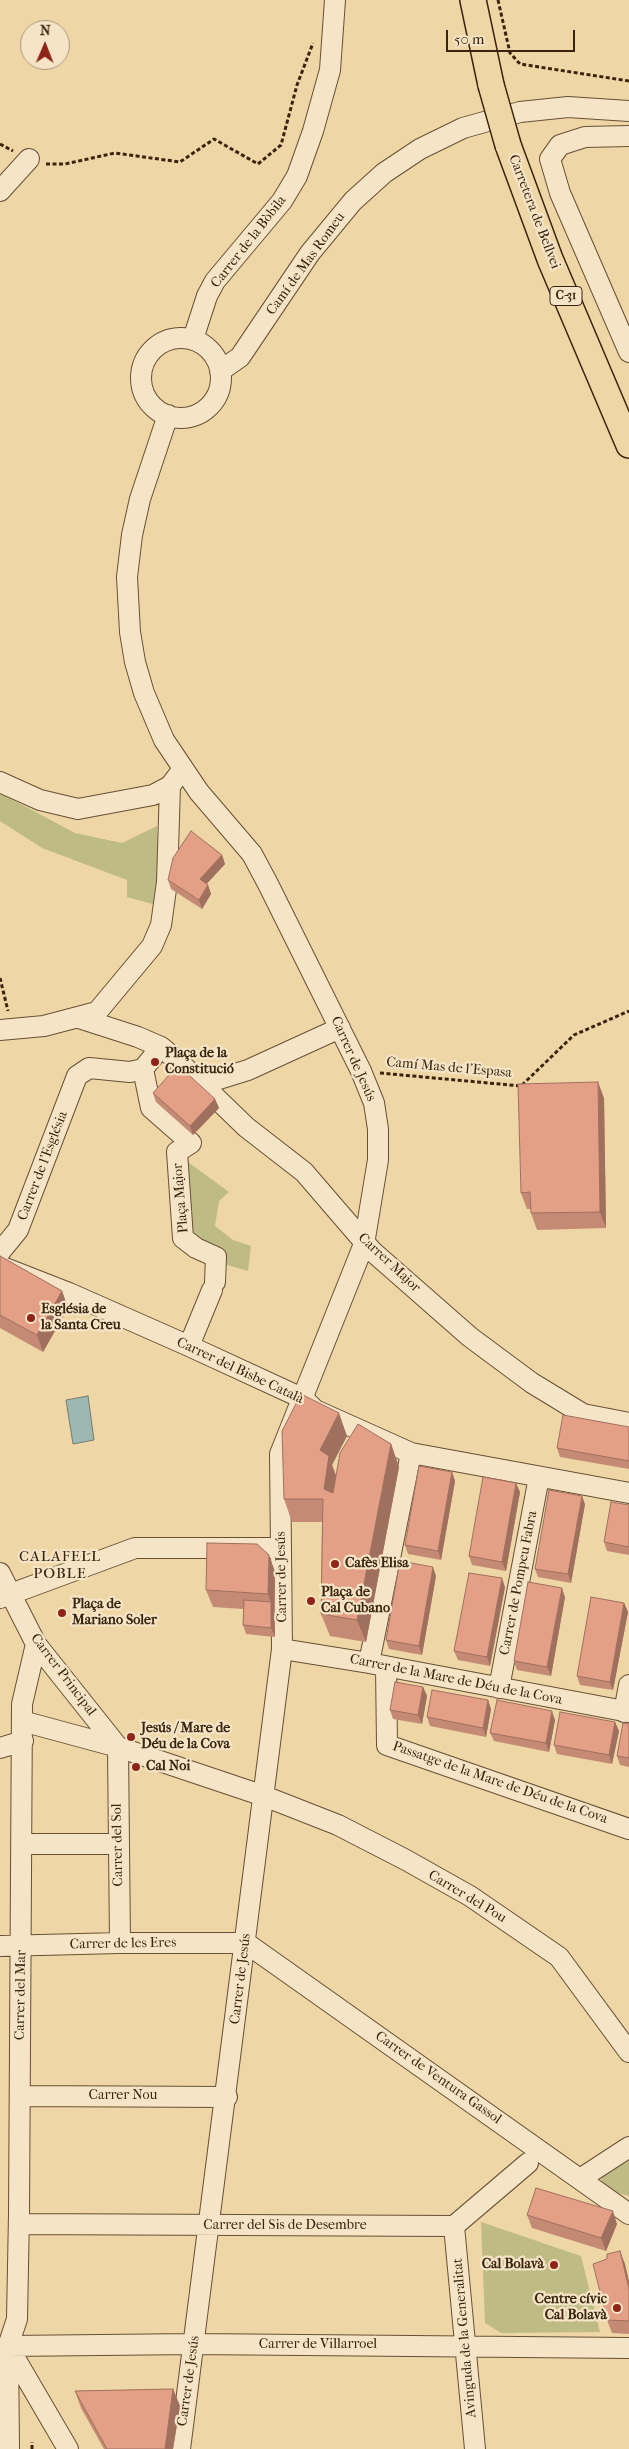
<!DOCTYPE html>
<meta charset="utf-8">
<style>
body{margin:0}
#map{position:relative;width:629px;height:2449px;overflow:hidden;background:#efd6a7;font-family:"IM FELL French Canon",serif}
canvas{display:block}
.north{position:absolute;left:20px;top:20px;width:50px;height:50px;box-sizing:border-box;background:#f5e4c6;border:1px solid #aa977c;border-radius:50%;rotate:1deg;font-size:14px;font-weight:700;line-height:20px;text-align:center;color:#3a240e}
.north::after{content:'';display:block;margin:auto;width:18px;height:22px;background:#8f2418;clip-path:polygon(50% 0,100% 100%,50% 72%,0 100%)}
.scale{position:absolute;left:446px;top:30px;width:129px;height:22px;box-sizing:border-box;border:2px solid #3a240e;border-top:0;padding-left:6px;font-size:15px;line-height:18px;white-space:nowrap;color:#3a240e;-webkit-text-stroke:4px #f5e4c6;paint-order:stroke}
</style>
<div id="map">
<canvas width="629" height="2449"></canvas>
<div class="north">N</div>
<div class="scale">50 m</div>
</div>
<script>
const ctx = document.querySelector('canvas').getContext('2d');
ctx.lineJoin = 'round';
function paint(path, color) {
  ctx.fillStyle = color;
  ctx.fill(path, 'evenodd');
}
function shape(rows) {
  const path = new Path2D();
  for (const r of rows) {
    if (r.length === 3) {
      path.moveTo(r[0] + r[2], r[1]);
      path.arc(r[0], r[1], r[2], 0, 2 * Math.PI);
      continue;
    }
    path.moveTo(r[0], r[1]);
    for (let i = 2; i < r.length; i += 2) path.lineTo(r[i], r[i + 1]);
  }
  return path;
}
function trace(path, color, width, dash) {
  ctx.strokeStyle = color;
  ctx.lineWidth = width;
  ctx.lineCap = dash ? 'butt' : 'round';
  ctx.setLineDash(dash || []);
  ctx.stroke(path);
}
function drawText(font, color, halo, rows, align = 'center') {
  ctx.font = font + ' "IM FELL French Canon",serif';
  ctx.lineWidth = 4.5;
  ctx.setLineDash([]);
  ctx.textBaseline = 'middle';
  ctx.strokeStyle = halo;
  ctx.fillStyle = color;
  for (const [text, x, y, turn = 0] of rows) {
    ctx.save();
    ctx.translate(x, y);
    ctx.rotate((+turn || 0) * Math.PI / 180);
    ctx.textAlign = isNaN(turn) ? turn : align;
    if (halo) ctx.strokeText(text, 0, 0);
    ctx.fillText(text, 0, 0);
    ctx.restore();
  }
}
paint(shape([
 [0,793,75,833,122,843,157,826,159,887,156,905,127,897,127,880,42,848,0,821],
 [188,1162,229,1192,219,1201,215,1226,233,1240,251,1246,248,1271,227,1265,223,1248,203,1244,191,1229],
 [629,2155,629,2196,616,2193,602,2185,601,2181,602,2174],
 [481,2222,581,2256,600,2332,501,2333,485,2323]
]), '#bebc84');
const water = shape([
 [88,1396,94,1440,73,1444,66,1400,88,1396]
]);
paint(water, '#9db7b1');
trace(water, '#757c70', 1);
const minor = shape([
 [629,136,585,137,560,145,550,159,560,193,629,352],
 [0,191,29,159],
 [181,378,40],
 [193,339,207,296,215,281,282,201,297,176,313,131,330,70,335,0],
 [220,371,240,357,310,253,353,201,384,173,420,149,463,128,520,112,568,107,629,111],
 [168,415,140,499,132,535,127,577,130,632,135,662,144,693,164,740,199,792,252,854,268,884,361,1071,374,1103,378,1129,378,1160,364,1244,280,1454,282,1649,180,2449],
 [0,782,40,800,78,809,153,795,170,786],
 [79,1018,138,1037,161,1047,178,1061,246,1127,304,1172,372,1251,470,1337,532,1383,583,1414,629,1423],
 [0,1030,44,1026,97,1012,152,946,161,925,167,882,170,786,183,769],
 [143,1069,151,1108,191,1143,177,1152,183,1238,196,1248,216,1257,215,1282],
 [203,1084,248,1070,340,1028],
 [0,1252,18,1230,77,1076,89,1068,130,1072,143,1069,161,1047],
 [0,1266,69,1293,189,1346,304,1399,315,1410,411,1453,629,1493],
 [189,1346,212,1290],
 [0,1573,36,1644,118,1747],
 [0,1598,135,1548,281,1548],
 [282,1649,369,1663,629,1712],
 [369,1663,411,1453],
 [386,1667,387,1745,629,1829],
 [499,1688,539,1477],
 [624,1712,629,1685],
 [22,1721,118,1747,264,1796,338,1825,406,1860,470,1896,559,1957,629,2052],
 [118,1747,120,1943],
 [0,1748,23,1741],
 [23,1844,118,1844],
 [0,1946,120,1943,246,1943,629,2214],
 [20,2096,227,2097],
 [580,2179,629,2147],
 [19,2224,454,2226,528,2163],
 [454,2226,475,2449],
 [8,2346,194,2344,629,2348],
 [9,2348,68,2449],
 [9,2449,8,2346,17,2319,19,2214,22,1704,36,1644]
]);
const major = shape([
 [473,0,491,85],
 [508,145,550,259,629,445]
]);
trace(minor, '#675034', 22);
trace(major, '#3a240e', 28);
trace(shape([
 [498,0,510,53,520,64,629,81],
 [0,144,13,151],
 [46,164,65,164,115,153,180,162,214,139,258,164,281,145,297,85,313,43],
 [0,978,8,1011],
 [380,1073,521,1086,574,1035,629,1011],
 [32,2449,32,2442]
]), '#3a240e', 3, [4, 2.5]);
trace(minor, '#f5e4c6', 20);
trace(major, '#efd6a7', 25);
const majorBridge = shape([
 [491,85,508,145]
]);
trace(majorBridge, '#3a240e', 28, []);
trace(majorBridge, '#efd6a7', 25);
paint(shape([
 [222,855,225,864,206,884,208,885,211,894,202,909,171,889,168,880],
 [153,1093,215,1099,219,1108,193,1135,156,1102],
 [604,1098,606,1228,537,1230,531,1213,531,1209,527,1209,521,1193],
 [0,1256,62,1291,68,1308,43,1352,0,1328],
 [629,1427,629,1469,560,1457,557,1448],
 [347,1436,332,1465,336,1475,391,1444,399,1467,366,1642,330,1636,321,1614,322,1522,292,1522,284,1499],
 [452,1472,455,1481,441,1560,408,1554,405,1545],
 [520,1492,506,1571,472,1565,469,1556],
 [585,1504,571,1583,538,1577,535,1569],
 [629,1505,629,1555,607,1551,604,1542],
 [269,1555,275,1572,275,1637,246,1634,243,1625,243,1609,213,1607,206,1590],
 [436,1576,422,1655,389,1649,386,1640],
 [505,1587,490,1666,458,1660,454,1651],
 [565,1597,551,1676,517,1670,514,1661],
 [624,1603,628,1612,613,1690,580,1685,577,1676],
 [423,1687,427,1696,422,1724,393,1719,390,1710],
 [488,1700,491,1709,486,1737,430,1726,427,1717],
 [555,1720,549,1752,494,1741,490,1733],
 [615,1722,619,1731,612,1764,557,1754,554,1745],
 [629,1724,629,1767,620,1765,617,1756],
 [527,2215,617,2224,606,2251,532,2228],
 [625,2264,629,2282,629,2334,612,2333,607,2320],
 [173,2389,180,2406,173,2449,104,2449,81,2408,75,2391]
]), '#c48a74');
paint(shape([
 [222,855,225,864,203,888,200,879],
 [208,885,211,894,202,909,199,900],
 [598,1082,604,1098,606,1228,600,1212],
 [215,1099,219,1108,193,1135,190,1126],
 [62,1291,68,1308,43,1352,37,1335],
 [339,1413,347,1436,332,1465,337,1479,332,1512,324,1489,320,1450],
 [391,1444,399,1467,366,1642,357,1620],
 [452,1472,455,1481,441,1560,438,1551],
 [516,1483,520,1492,506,1571,502,1562],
 [582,1496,585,1504,571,1583,568,1574],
 [269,1555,275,1572,274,1611,268,1594],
 [433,1567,436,1576,422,1655,419,1646],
 [502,1578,505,1587,490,1666,487,1657],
 [562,1588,565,1597,551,1676,547,1667],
 [271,1602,274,1611,275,1637,271,1628],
 [624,1603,628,1612,613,1690,610,1682],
 [423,1687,427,1696,422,1724,418,1715],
 [488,1700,491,1709,486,1737,483,1728],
 [552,1711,555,1720,549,1752,546,1743],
 [615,1722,619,1731,612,1764,609,1755],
 [613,2211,617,2224,606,2251,601,2238],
 [620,2251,625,2264,629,2282,629,2289],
 [173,2389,180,2406,173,2449,165,2449]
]), '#a0705e');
const building = shape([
 [191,831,222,855,200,879,208,885,199,900,168,880,173,858,191,831],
 [178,1065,215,1099,190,1126,153,1093,178,1065],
 [598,1082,600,1212,531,1213,530,1192,521,1193,518,1084,598,1082],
 [0,1256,62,1291,37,1335,0,1315,0,1256],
 [301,1394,339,1413,320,1450,329,1456,324,1489,333,1493,340,1453,358,1424,391,1444,357,1620,321,1614,323,1499,284,1499,282,1431,301,1394],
 [563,1415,629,1427,629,1461,557,1448,563,1415],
 [419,1466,452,1472,438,1551,405,1545,419,1466],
 [483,1477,516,1483,502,1562,469,1556,483,1477],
 [549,1490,582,1496,568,1574,535,1569,549,1490],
 [611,1502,629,1505,629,1547,604,1542,611,1502],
 [207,1543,257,1544,269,1555,268,1594,206,1590,207,1543],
 [400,1561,433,1567,419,1646,386,1640,400,1561],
 [469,1573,502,1578,487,1657,454,1651,469,1573],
 [528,1582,562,1588,547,1667,514,1661,528,1582],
 [591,1597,624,1603,610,1682,577,1676,591,1597],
 [244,1600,271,1602,271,1628,243,1625,244,1600],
 [395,1682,423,1687,418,1715,390,1710,395,1682],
 [432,1690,488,1700,483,1728,427,1717,432,1690],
 [497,1700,552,1711,546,1743,490,1733,497,1700],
 [560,1712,615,1722,609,1755,554,1745,560,1712],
 [623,1723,629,1724,629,1758,617,1756,623,1723],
 [536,2188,613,2211,601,2238,527,2215,536,2188],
 [620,2251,629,2289,629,2321,607,2320,593,2264,607,2259,607,2254,620,2251],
 [173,2389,165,2449,107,2449,75,2391,173,2389]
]);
paint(building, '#e4a087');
trace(building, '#a0705e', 1);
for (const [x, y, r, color] of [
 [155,1062,5,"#8f2418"],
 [31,1318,5,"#8f2418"],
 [335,1564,5,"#8f2418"],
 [311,1601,5,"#8f2418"],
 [62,1613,5,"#8f2418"],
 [131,1737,5,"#8f2418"],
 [136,1767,5,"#8f2418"],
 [554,2265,5,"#8f2418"],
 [617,2308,5,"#8f2418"]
]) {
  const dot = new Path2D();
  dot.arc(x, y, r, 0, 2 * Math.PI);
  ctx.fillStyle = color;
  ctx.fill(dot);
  trace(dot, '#f5e4c6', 2);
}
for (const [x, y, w] of [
 [566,296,32]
]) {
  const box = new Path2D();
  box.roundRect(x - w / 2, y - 9.5, w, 19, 4);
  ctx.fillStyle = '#f5e4c6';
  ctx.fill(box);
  trace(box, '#3a240e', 1);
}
drawText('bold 12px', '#3a240e', null, [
 ["C-31",566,296]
]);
drawText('14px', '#3a240e', '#f5e4c6', [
 ["Carretera de Bellvei",534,212,69],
 ["Carrer de la Bòbila",249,242,-52],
 ["Camí de Mas Romeu",306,264,-54],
 ["Carrer de Jesús",353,1059,66],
 ["Camí Mas de l'Espasa",449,1068,5],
 ["Carrer de l'Església",43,1166,-69],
 ["Plaça Major",181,1198,-95],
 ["Carrer Major",389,1263,43],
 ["Carrer del Bisbe Català",240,1371,25],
 ["Carrer de Jesús",282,1577,-91],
 ["Carrer de Pompeu Fabra",519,1583,-79],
 ["Carrer Principal",63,1675,53],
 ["Carrer de la Mare de Déu de la Cova",456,1680,11],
 ["Passatge de la Mare de Déu de la Cova",500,1783,19],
 ["Carrer del Sol",118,1845,-91],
 ["Carrer del Pou",467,1897,31],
 ["Carrer de les Eres",123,1944,-1],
 ["Carrer de Jesús",241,1979,-83],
 ["Carrer del Mar",21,1995,-89],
 ["Carrer de Ventura Gassol",438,2078,35],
 ["Carrer Nou",123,2096],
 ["Carrer del Sis de Desembre",285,2226],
 ["Avinguda de la Generalitat",465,2338,-95],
 ["Carrer de Villarroel",318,2345],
 ["Carrer de Jesús",189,2381,-82]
]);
drawText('bold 14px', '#3a240e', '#f5e4c6', [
 ["Plaça de la",165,1054],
 ["Constitució",165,1070],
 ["Església de",41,1310],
 ["la Santa Creu",41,1326],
 ["Cafès Elisa",345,1564],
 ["Plaça de",321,1593],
 ["Cal Cubano",321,1609],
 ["Plaça de",72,1605],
 ["Mariano Soler",72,1621],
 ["Jesús / Mare de",141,1729],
 ["Déu de la Cova",141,1745],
 ["Cal Noi",146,1767],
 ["Cal Bolavà",544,2265,"right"],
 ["Centre cívic",607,2300,"right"],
 ["Cal Bolavà",607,2316,"right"]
], 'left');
ctx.letterSpacing = '1px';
drawText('15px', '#3a240e', '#f5e4c6', [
 ["CALAFELL",60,1557],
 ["POBLE",60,1574]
]);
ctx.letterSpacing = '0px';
</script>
